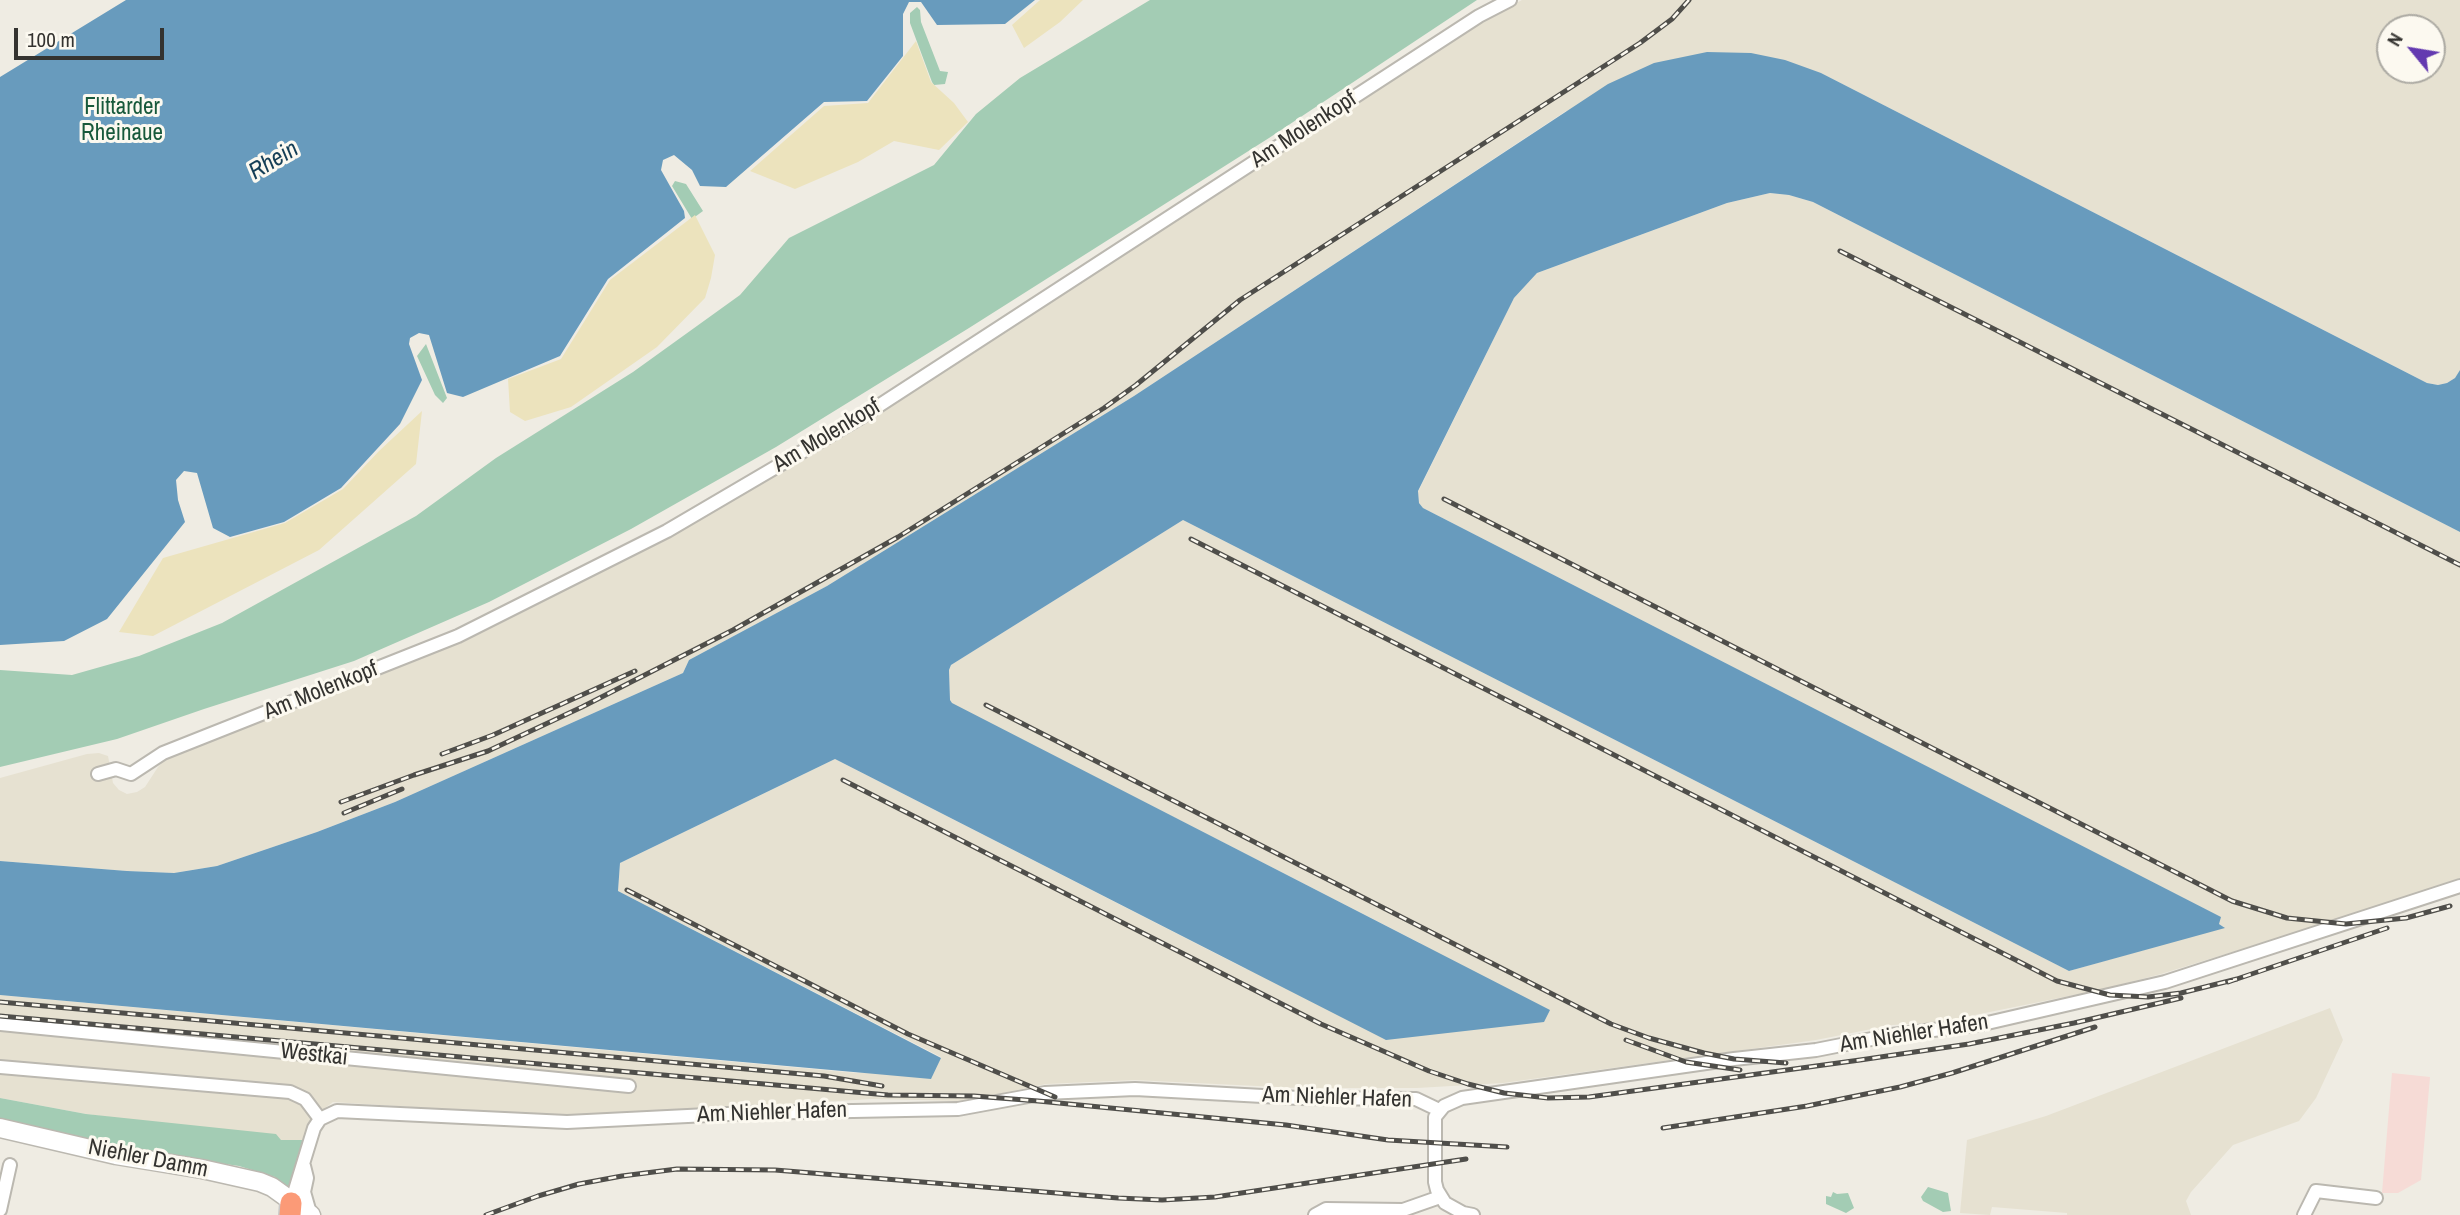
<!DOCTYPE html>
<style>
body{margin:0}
#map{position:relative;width:2460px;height:1215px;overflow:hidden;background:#efece3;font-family:"Archivo Narrow",sans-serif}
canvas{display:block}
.north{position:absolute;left:2376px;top:14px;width:70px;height:70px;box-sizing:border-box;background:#fcf9f0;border:2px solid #acaaa3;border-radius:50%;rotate:300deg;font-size:19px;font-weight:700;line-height:28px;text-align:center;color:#343330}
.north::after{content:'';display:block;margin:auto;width:24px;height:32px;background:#6339b0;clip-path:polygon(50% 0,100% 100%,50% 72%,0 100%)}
.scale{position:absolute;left:14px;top:28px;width:150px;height:32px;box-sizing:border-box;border:4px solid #343330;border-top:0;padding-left:9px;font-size:21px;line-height:24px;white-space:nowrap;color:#343330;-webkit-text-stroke:5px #fcf9f0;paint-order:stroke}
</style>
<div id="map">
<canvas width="2460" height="1215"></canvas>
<div class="north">N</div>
<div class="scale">100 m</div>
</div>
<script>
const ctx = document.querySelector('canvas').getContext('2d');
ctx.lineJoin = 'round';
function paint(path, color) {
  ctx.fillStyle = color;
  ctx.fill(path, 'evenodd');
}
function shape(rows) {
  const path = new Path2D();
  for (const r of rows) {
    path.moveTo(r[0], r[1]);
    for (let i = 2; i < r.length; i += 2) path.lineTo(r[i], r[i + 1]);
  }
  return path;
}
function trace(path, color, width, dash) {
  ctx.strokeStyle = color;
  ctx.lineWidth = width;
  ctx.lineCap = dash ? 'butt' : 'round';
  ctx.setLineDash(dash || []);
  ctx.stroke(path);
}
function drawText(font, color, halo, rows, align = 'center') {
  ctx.font = font + ' "Archivo Narrow",sans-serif';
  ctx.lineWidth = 6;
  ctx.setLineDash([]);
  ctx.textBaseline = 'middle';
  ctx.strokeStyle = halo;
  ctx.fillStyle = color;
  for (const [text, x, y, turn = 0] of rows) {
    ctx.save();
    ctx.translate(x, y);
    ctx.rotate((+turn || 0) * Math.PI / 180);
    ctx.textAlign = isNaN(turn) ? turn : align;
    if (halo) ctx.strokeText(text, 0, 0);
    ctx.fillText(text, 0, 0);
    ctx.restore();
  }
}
paint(shape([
 [1522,0,2460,0,2460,370,2455,378,2447,383,2438,385,2427,383,1821,73,1566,111,1134,396,827,586,689,660,683,673,395,802,317,832,217,866,174,873,127,871,0,861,0,778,87,754,99,753,108,756,113,783,119,790,127,794,137,792,145,787,158,767,169,755,303,705,452,643,627,557,1482,21],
 [2390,28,2432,28,2432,70,2390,70],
 [1770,193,1789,195,1813,202,2460,532,2460,878,2336,920,2161,974,2104,989,1940,1022,1892,1025,1816,1040,1503,1083,1417,1088,1298,1088,1135,1080,1046,1084,965,1101,872,1099,568,1117,333,1102,312,1118,306,1129,303,1140,281,1140,86,1114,0,1098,0,995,856,1073,935,1068,941,1057,618,891,620,863,835,759,1246,969,1420,943,952,704,950,700,949,670,951,665,1183,520,2069,971,2224,927,2219,924,2220,917,1423,508,1419,503,1418,492,1514,298,1537,273,1727,203],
 [2330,1008,2343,1040,2316,1098,2299,1121,2233,1145,2191,1192,2186,1201,2191,1215,2067,1215,2067,1213,1992,1207,1990,1215,1960,1213,1967,1140,2046,1116]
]), '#e6e1d1');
paint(shape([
 [2392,1073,2430,1077,2421,1180,2398,1193,2382,1193]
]), '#f6dbd6');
paint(shape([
 [1150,0,1477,0,1269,138,969,328,776,447,631,529,489,602,354,661,204,709,117,739,0,767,0,670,72,675,139,656,222,623,416,516,496,458,633,372,740,295,789,238,934,165,976,114,1020,78],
 [917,7,920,10,921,22,940,71,948,72,945,84,934,85,932,82,910,23,910,13],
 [675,181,686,184,703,211,692,219,672,186],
 [426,344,447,398,443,403,435,395,417,356],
 [0,1098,86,1114,276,1134,281,1140,303,1140,288,1189,275,1177,239,1166,142,1152,0,1121],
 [1928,1187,1948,1193,1951,1211,1943,1212,1923,1201,1921,1197],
 [1833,1192,1837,1194,1848,1193,1854,1208,1846,1213,1826,1204,1826,1196,1831,1197]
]), '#a3ccb4');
paint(shape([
 [1040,0,1083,0,1060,22,1024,48,1012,25],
 [916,41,931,82,954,103,968,122,939,150,894,141,858,162,795,189,750,171,824,106,868,103],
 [695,215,715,255,711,278,705,298,657,347,571,407,525,421,510,412,508,379,561,359,610,280],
 [422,411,416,464,319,550,153,636,119,632,163,558,285,523,343,489,379,451]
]), '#ece3bd');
paint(shape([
 [126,0,1035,0,1005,24,937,25,921,2,909,2,903,14,903,56,867,101,824,102,726,187,700,186,692,170,674,155,663,160,661,170,684,211,685,218,608,279,560,356,463,397,447,393,429,335,419,333,410,338,409,344,422,380,400,424,341,488,284,522,230,537,213,528,197,473,184,471,176,480,178,500,185,522,107,619,64,641,0,645,0,77],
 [1707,52,1751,53,1785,60,1821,73,2427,383,2438,385,2447,383,2455,378,2460,370,2460,532,1813,202,1789,195,1770,193,1727,203,1537,273,1514,298,1418,491,1419,503,1423,508,2221,917,2219,924,2225,928,2069,971,1183,520,951,665,949,670,950,700,952,703,1550,1010,1544,1022,1386,1040,835,759,620,863,618,891,941,1058,931,1079,0,995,0,861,127,871,174,873,217,866,317,832,395,802,683,673,689,660,827,586,1134,396,1608,84,1654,63]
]), '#689bbd');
const street = shape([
 [98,774,116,769,131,774,163,753,458,636,667,531,863,416,1479,16,1510,0],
 [0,1024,629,1086],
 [0,1067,290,1092,305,1099,320,1119],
 [304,1166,307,1178,304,1192,310,1213],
 [291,1203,314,1128,320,1119,337,1111,567,1122,748,1113,958,1109,1045,1093,1135,1089,1299,1098,1416,1099,1439,1110],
 [0,1210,10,1165],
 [1315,1215,1326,1209,1403,1210,1440,1197],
 [1473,1215,1463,1213,1445,1203,1437,1190,1435,1182,1435,1117,1444,1106,1462,1098,1734,1059,1816,1050,1892,1035,1983,1024,2165,982,2460,886],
 [2304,1215,2316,1191,2376,1198]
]);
const secondary = shape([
 [0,1128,116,1155,202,1169,260,1182,272,1187,311,1215]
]);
const highway = shape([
 [290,1215,291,1203]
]);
trace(street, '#bbb8b0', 16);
trace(secondary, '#bbb8b0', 21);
trace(highway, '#cacac9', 24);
trace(street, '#fff', 12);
trace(secondary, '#fff', 18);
trace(highway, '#fb9a77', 21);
const rail = shape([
 [1840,251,2460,565],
 [1444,499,2232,901,2287,918,2346,924,2406,918,2450,906],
 [1191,539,2057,981,2110,995,2148,997,2181,993,2237,979],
 [986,705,1611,1024,1649,1038,1704,1053,1734,1059,1786,1063],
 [442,754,493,735,635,671],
 [843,780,1321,1024,1429,1071,1468,1084,1504,1093,1548,1098,1589,1097,1860,1060,1969,1044,2074,1023,2181,998],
 [341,802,414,775,488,751,582,707,733,630,898,537,1104,408,1136,385,1240,300,1640,43,1672,19,1689,0],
 [344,813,402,789],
 [627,890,908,1034,1055,1097],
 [2228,982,2387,928],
 [0,1002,824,1076,882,1086],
 [0,1016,888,1095,974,1096,1038,1101,1286,1125,1388,1140,1507,1147],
 [1626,1040,1686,1062,1740,1070],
 [1663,1128,1807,1106,1900,1087,1952,1073,2095,1027],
 [486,1215,538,1196,579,1184,622,1176,677,1169,775,1170,1118,1198,1162,1200,1215,1197,1466,1159]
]);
trace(rail, '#4f4e4a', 5);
trace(rail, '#fcf9f0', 2.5, [8]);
drawText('23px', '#18593b', '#fcf9f0', [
 ["Flittarder",122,108],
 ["Rheinaue",122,134]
]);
drawText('23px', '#343330', '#fcf9f0', [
 ["Am Molenkopf",1304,130,-33],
 ["Am Molenkopf",827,436,-31],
 ["Am Molenkopf",321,691,-22],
 ["Am Niehler Hafen",1914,1034,-9],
 ["Westkai",314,1055,6],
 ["Am Niehler Hafen",1337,1098,2],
 ["Am Niehler Hafen",772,1113,-2],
 ["Niehler Damm",148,1159,11]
]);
drawText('italic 24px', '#143e56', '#fcf9f0', [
 ["Rhein",274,161,-31]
]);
</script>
